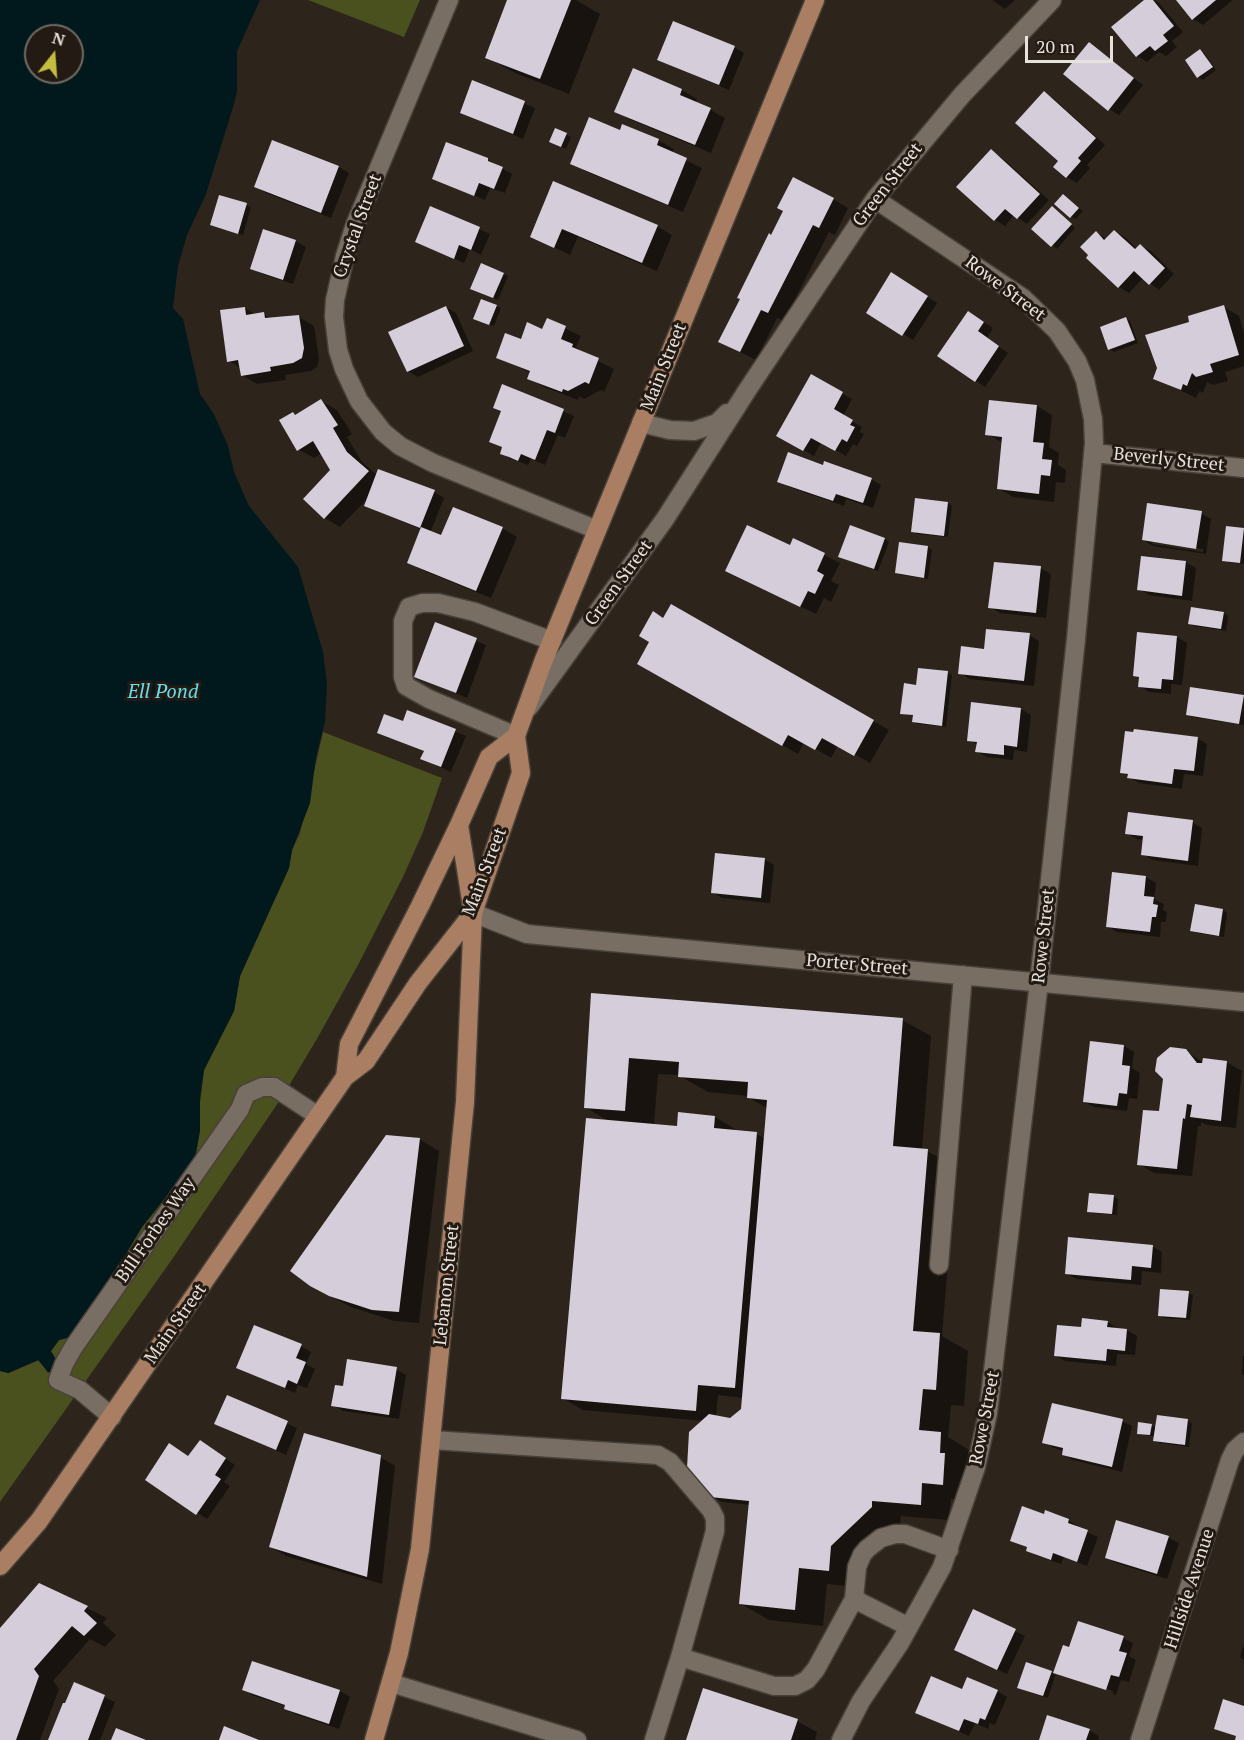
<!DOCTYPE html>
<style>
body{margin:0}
#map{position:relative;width:1244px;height:1740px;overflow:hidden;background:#2d251c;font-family:"PT Serif",serif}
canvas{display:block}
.north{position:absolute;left:24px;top:24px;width:60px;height:60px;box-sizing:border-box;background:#231b13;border:2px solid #726b63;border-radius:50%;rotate:17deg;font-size:16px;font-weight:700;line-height:24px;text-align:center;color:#e8e2dc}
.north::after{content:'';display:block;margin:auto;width:21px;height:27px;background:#c2bd3f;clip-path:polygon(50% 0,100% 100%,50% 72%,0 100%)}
.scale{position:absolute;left:1025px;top:36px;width:88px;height:27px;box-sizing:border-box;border:3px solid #e8e2dc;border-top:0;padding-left:8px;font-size:18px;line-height:21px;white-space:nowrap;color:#e8e2dc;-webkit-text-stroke:4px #231b13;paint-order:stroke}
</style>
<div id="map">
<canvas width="1244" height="1740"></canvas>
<div class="north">N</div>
<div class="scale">20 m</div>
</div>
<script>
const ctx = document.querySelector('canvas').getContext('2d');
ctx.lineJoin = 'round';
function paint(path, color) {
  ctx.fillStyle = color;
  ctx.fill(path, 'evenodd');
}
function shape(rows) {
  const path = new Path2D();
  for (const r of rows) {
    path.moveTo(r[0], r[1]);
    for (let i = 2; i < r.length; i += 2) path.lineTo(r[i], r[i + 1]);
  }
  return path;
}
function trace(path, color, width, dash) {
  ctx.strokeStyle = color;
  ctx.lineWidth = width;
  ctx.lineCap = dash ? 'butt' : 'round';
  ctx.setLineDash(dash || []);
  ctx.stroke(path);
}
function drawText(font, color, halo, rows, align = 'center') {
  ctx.font = font + ' "PT Serif",serif';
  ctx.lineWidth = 6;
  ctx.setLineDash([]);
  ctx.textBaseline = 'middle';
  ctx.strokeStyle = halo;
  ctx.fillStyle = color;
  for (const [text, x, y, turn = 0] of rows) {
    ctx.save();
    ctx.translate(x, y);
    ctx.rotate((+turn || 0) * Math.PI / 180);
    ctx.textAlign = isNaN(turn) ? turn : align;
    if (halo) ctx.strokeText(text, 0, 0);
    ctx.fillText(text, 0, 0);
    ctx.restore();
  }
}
paint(shape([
 [308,0,420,0,404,37],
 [323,732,442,778,423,832,403,877,358,965,318,1037,284,1094,173,1258,0,1502,0,1371,9,1373,39,1360,48,1373,51,1351,59,1340,78,1335,142,1227,162,1202,176,1190,199,1111,204,1070,234,1011,240,976,289,868,292,850,300,833]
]), '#4b501f');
paint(shape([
 [0,0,260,0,237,51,237,91,234,104,206,194,187,235,178,266,173,308,183,319,200,394,214,414,228,446,234,472,249,506,298,567,323,652,327,684,325,722,316,757,310,803,292,850,289,868,240,976,234,1011,204,1070,200,1098,200,1131,195,1159,176,1190,162,1202,142,1227,78,1335,59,1340,51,1351,58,1363,49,1373,38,1360,8,1373,0,1371],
 [36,36,72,36,72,72,36,72]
]), '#01191c');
paint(shape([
 [509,0,576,0,600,14,569,94,515,73,487,57],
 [992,0,1015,0,1005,9],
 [1146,0,1154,0,1159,3,1183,32,1172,41,1177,47,1166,56,1159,52,1147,62,1137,56],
 [1178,0,1233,0,1203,25,1193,19],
 [1089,44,1143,85,1119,115,1109,109],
 [734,47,744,53,729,90,658,59],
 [1200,51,1205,54,1216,70,1203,80,1198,77],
 [473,82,535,108,523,139,461,113],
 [682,90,697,99,696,102,725,118,711,153,631,120,616,111],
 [1044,93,1054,99,1105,145,1087,165,1090,168,1077,183,1067,177,1061,161],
 [556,130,571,137,566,149,556,144],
 [621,132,658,140,674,149,672,154,702,168,683,212,587,172,572,163],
 [273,142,339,167,349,173,331,218,266,193,256,187],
 [991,151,1001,157,1049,200,1027,224,1014,215,1005,226,995,220],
 [488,160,512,174,505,193,490,188,485,200,433,178],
 [554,183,657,226,672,235,657,271,578,237,570,255,532,237],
 [1063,195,1083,211,1076,219,1071,217],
 [220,197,251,207,243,235,211,225],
 [833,199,848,208,835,235,829,232,784,321,777,318,756,360,736,350,742,299,772,237],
 [431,208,490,234,481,255,470,249,464,263,417,242],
 [1056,211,1075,228,1057,249,1033,229],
 [264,231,296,241,306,247,293,284,262,274,252,268],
 [1115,232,1125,237,1137,249,1141,246,1151,251,1174,274,1159,290,1143,278,1129,293,1119,287,1096,233,1107,239],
 [482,265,508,276,498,300,477,291],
 [902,280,937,303,913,340,868,312],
 [496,306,501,308,494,326,479,321],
 [446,307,456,313,473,351,418,377,408,371],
 [1224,307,1239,316,1244,333,1244,366,1225,372,1228,381,1213,385,1207,382,1203,393,1199,391,1196,398,1155,378,1191,323],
 [245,308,256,315,263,314,272,319,299,317,314,326,319,358,317,367,311,371,285,375,286,380,257,384,242,375,241,368,229,361],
 [979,319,993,328,987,338,1008,353,985,387,939,356],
 [1126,319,1130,321,1138,343,1114,352,1109,349],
 [547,320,581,336,576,347,587,355,614,369,604,392,601,390,584,399,579,396,578,400,544,387,529,378,531,373,497,357,521,341,543,331],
 [811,376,852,399,843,416,862,427,860,432,864,434,857,446,853,444,846,456,821,442,814,456,778,435],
 [503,386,574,416,565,438,558,435,545,465,531,459,528,465,511,459,502,453,504,448,491,441,502,412],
 [321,401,337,410,352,434,347,437,362,462,377,475,434,492,444,498,430,533,441,537,502,528,517,537,491,598,424,571,409,562,422,530,365,506,369,497,340,527,325,518,305,499,332,470,322,453,314,458,298,449,293,413,297,416],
 [990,401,1037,406,1052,415,1049,447,1059,453,1058,465,1066,470,1065,483,1056,482,1054,502,1013,497,998,488,1003,443,987,434],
 [824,467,871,479,881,485,873,508,846,499,844,506,789,487,779,481],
 [948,503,952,506,948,537,917,534,912,531],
 [1201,513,1211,519,1206,554,1153,546,1143,540],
 [1152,541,1203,549,1203,552,1152,544],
 [1227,528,1244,530,1244,564,1228,562,1224,560],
 [885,539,889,542,878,571,845,559],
 [794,540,840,563,831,581,839,585,831,602,824,598,816,614,742,579,791,547],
 [901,543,928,547,932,550,928,579,901,575,896,573],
 [1142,557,1186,562,1196,568,1192,601,1149,595,1139,589],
 [1040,568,1051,574,1046,618,1000,613,990,607],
 [671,607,889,730,870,763,838,745,831,758,804,742,798,754,639,663],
 [1224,613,1228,616,1226,631,1194,626,1190,623],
 [436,624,486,645,467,698,416,676],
 [1029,635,1039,641,1034,686,970,679,960,673,985,650],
 [1177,637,1187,643,1182,685,1171,684,1171,694,1149,692,1139,686,1140,679,1134,675],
 [947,673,952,675,946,727,918,724,914,721,914,716,902,713,917,686],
 [1244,697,1244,725,1192,717,1187,714],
 [1021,709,1031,715,1027,752,1014,750,1013,760,987,757,977,752,978,745,969,740],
 [408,712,466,736,451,772,422,759,425,752,379,733,404,723],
 [1197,738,1207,744,1203,776,1184,774,1182,789,1139,783,1122,772],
 [1192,822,1202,828,1198,866,1153,860,1143,854,1144,840,1137,839,1127,833],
 [764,859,774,865,770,903,722,898,712,892],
 [1146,877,1156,883,1154,899,1164,904,1163,910,1167,912,1166,922,1161,922,1160,937,1117,932,1107,926],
 [1196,906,1223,910,1227,913,1224,937,1197,933,1192,931],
 [592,995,902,1020,931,1036,922,1150,927,1151,956,1167,942,1336,968,1351,964,1406,951,1405,948,1437,969,1450,968,1468,971,1500,951,1499,949,1520,901,1516,900,1524,860,1563,858,1587,827,1584,823,1626,769,1620,741,1604,750,1505,722,1502,711,1496,704,1421,583,1410,562,1398,610,1122,585,1107],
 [658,1074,678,1075,708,1092,748,1096,748,1097,768,1109,766,1139,756,1134,735,1132,735,1129,715,1117,678,1128,654,1125],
 [718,1395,743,1398,742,1410,730,1419,716,1417],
 [1124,1046,1134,1052,1132,1068,1140,1073,1137,1099,1129,1098,1127,1111,1094,1107,1084,1102],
 [1186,1051,1204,1063,1226,1062,1242,1071,1236,1128,1207,1125,1201,1122,1201,1126,1198,1126,1192,1176,1154,1173,1139,1164,1160,1113,1164,1079],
 [419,1139,439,1151,419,1323,394,1321,351,1307,332,1297],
 [1114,1197,1118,1199,1117,1215,1093,1213,1089,1211],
 [1152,1246,1162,1252,1161,1273,1142,1271,1141,1285,1076,1279,1066,1273],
 [1188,1293,1193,1295,1190,1320,1164,1318,1159,1315],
 [1108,1322,1118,1329,1127,1330,1137,1336,1135,1355,1117,1354,1116,1366,1065,1361,1055,1355,1083,1329],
 [301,1346,311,1352,306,1364,315,1369,307,1388,298,1385,295,1393,238,1367],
 [1243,1356,1244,1356,1244,1375,1242,1374],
 [396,1369,406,1375,399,1419,343,1411,333,1405,344,1388],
 [228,1397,297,1428,286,1455,216,1423],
 [1122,1421,1132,1426,1122,1472,1073,1460,1063,1454,1064,1451,1054,1448,1044,1442],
 [1188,1421,1192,1423,1189,1447,1159,1443,1155,1441,1155,1437,1138,1433,1151,1425,1157,1428],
 [210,1448,235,1465,224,1482,230,1486,207,1519,147,1479],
 [380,1457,395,1466,382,1584,286,1556,271,1547],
 [1045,1516,1068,1520,1078,1526,1078,1528,1098,1537,1087,1566,1064,1557,1061,1564,1038,1556,1028,1550,1028,1548,1012,1540],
 [1117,1522,1169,1538,1179,1543,1167,1579,1116,1563,1106,1558],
 [40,1585,107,1618,103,1623,116,1635,105,1647,90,1639,53,1681,59,1689,40,1740,0,1740,0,1630],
 [974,1611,1025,1636,1007,1674,966,1655],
 [1123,1638,1133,1643,1129,1656,1136,1660,1129,1682,1121,1680,1116,1695,1113,1694,1113,1691,1064,1675,1064,1677,1056,1673,1048,1698,1023,1690,1051,1673,1054,1675,1064,1647,1070,1649],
 [1244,1644,1244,1660,1240,1657],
 [253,1663,340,1691,350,1697,339,1729,295,1714,285,1709,286,1706,254,1696,244,1690],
 [74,1684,115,1702,100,1740,49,1740],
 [963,1691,997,1691,1007,1697,995,1725,990,1723,988,1729,975,1723,969,1736,917,1712],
 [797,1721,817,1732,815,1740,688,1740],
 [1089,1730,1099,1736,1098,1740,1041,1740]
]), '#0007');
paint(shape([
 [507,0,571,0,540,79,485,58],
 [1144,0,1153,0,1174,26,1163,35,1168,41,1155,51,1150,46,1136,57,1111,27],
 [1176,0,1216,0,1192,20],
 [673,21,735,46,719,85,657,60],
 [1089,42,1134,78,1108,111,1063,74],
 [1200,49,1213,67,1197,78,1185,60],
 [633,68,682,89,680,95,711,108,695,145,614,112],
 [472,80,525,101,513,134,460,113],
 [1044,91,1096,138,1078,158,1081,161,1066,178,1053,167,1058,161,1015,123],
 [589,117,620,130,622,124,659,139,657,145,687,158,668,205,570,164],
 [555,128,567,133,561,147,549,142],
 [272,140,339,166,321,213,254,187],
 [446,142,488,158,488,161,503,167,494,189,479,183,474,196,432,179],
 [991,149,1040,194,1017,219,1005,209,994,221,956,187],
 [793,177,834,198,819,228,813,225,768,313,761,310,740,352,718,342,740,299,737,298,769,233,771,235,783,211,777,208],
 [553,181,658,225,642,263,562,229,554,248,530,237],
 [1063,194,1079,208,1070,218,1054,204],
 [219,195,247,203,238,234,210,225],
 [430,206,480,227,471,250,459,245,454,259,415,242],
 [1052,206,1072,224,1051,247,1031,229],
 [263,229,296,240,283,280,250,269],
 [1114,230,1135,249,1140,244,1165,268,1149,285,1134,271,1118,288,1086,258,1088,255,1080,247,1096,231,1104,240],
 [481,263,504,273,493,298,470,289],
 [891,272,928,296,902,336,866,313],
 [481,299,497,305,489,325,473,319],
 [1224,305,1239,355,1210,364,1213,372,1196,377,1192,373,1187,386,1183,384,1181,390,1153,379,1157,368,1145,335,1189,322,1188,316],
 [446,306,464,346,407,372,388,332],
 [245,307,246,315,264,312,265,318,299,315,304,348,302,358,293,363,270,367,271,371,241,376,238,360,227,362,220,310],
 [968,311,984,322,978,331,999,346,975,382,937,356],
 [1126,317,1135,340,1108,350,1100,327],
 [547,318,566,326,561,339,573,344,572,347,599,358,589,384,585,382,568,391,563,389,562,392,527,379,530,371,496,358,505,333,521,339,527,322,542,329],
 [811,374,843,392,834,409,853,420,850,425,855,427,847,442,842,439,835,451,811,438,803,451,776,436],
 [502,384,564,409,555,433,547,430,535,460,521,454,518,461,509,457,500,454,502,447,489,442,501,411,493,408],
 [321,399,338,425,333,428,347,452,369,471,324,519,303,499,330,470,313,441,297,451,279,420,293,412,295,415],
 [989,400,1037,405,1033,442,1044,443,1042,459,1052,460,1050,476,1041,475,1039,494,997,489,1002,437,985,435],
 [788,452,823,465,824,461,872,478,863,503,836,494,833,501,777,482],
 [378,469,435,490,420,528,364,506],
 [915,498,948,502,944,536,911,532],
 [1147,503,1202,511,1196,549,1142,540],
 [453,507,503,527,476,591,407,563,421,527,441,535],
 [747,525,790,545,793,538,825,553,817,571,824,575,815,594,808,591,800,607,725,571],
 [850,525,885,538,874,569,838,557],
 [1226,526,1244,528,1240,563,1222,561],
 [899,542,928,546,924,578,895,573],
 [1141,556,1186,561,1182,596,1137,590],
 [994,562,1041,566,1036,613,988,608],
 [671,604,874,720,854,756,822,738,815,750,788,735,782,746,637,664,649,642,639,636,653,611,663,618],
 [1191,607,1224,612,1221,629,1188,624],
 [435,622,477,638,456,693,414,677],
 [986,629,1030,633,1024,681,958,674,961,646,984,649],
 [1137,632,1177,636,1173,680,1162,679,1161,689,1138,687,1139,677,1133,676],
 [918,668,948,671,942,726,912,722,913,715,900,714,904,683,916,685],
 [1190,687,1244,695,1239,724,1186,715],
 [971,702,1021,708,1017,747,1004,745,1004,755,975,752,977,742,967,741],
 [407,710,456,729,441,767,420,759,424,751,377,733,384,714,403,721],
 [1134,729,1198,737,1194,771,1174,769,1172,784,1127,778,1128,774,1120,773,1125,731,1133,732],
 [1128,812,1193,820,1188,861,1141,855,1143,836,1125,834],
 [715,853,765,858,761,898,711,893],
 [1112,872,1146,876,1144,896,1154,897,1153,904,1158,905,1156,917,1152,917,1150,932,1106,927],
 [1195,904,1223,909,1219,936,1190,931],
 [591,993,903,1018,893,1146,928,1149,913,1331,940,1333,936,1390,923,1389,919,1430,941,1432,940,1453,945,1453,943,1485,922,1483,921,1505,872,1501,872,1507,831,1546,829,1571,799,1568,795,1610,739,1604,749,1501,710,1497,687,1468,689,1432,709,1414,730,1418,741,1409,767,1100,747,1098,748,1082,678,1077,679,1062,629,1058,625,1111,584,1108],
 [1090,1041,1124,1045,1122,1065,1130,1066,1127,1094,1119,1093,1117,1106,1083,1102],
 [1170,1047,1186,1049,1197,1063,1202,1063,1203,1058,1227,1061,1221,1121,1190,1117,1192,1105,1187,1104,1185,1119,1183,1118,1177,1169,1137,1165,1143,1110,1159,1111,1163,1079,1155,1071,1157,1058],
 [678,1112,715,1116,714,1128,757,1132,735,1388,698,1385,696,1411,561,1399,586,1118,677,1126],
 [386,1135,420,1138,399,1312,372,1310,329,1296,310,1286,290,1271],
 [1089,1193,1114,1195,1112,1214,1087,1212],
 [1068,1237,1153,1245,1151,1268,1132,1266,1131,1280,1065,1274],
 [1160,1289,1189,1291,1186,1318,1158,1316],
 [1082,1318,1108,1321,1107,1327,1127,1329,1125,1351,1107,1349,1106,1361,1054,1356,1057,1325,1081,1327],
 [254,1325,302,1344,296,1358,306,1362,297,1384,288,1380,285,1388,236,1368],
 [347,1359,397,1367,389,1415,331,1406,335,1385,343,1386],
 [227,1395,288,1421,276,1450,214,1424],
 [1052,1403,1123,1419,1112,1467,1062,1455,1063,1448,1042,1443],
 [1157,1415,1188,1419,1185,1445,1153,1441],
 [1138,1422,1152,1424,1150,1435,1137,1434],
 [304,1433,381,1455,367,1577,269,1547],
 [200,1440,226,1458,215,1475,221,1479,196,1515,145,1480,169,1443,188,1456],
 [1022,1506,1044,1514,1045,1510,1069,1519,1068,1523,1088,1530,1077,1562,1053,1553,1051,1560,1026,1551,1027,1547,1010,1541],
 [1116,1520,1169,1536,1157,1574,1105,1558],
 [39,1583,88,1606,84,1611,97,1623,84,1636,72,1626,34,1669,39,1676,16,1740,0,1740,0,1628],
 [973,1609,1016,1629,997,1670,954,1650],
 [1078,1621,1124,1636,1119,1651,1127,1653,1119,1677,1111,1675,1106,1690,1053,1673,1063,1645,1069,1647],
 [252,1661,340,1690,329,1724,284,1709,285,1705,242,1690],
 [1026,1662,1052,1671,1043,1696,1017,1688],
 [931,1676,962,1689,967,1677,998,1690,985,1720,980,1718,978,1724,964,1719,959,1731,915,1713],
 [74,1682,105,1695,88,1740,48,1740,63,1703,65,1703],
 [703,1688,798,1719,791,1740,686,1740],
 [1223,1699,1244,1706,1244,1740,1235,1740,1236,1736,1214,1729],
 [1047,1715,1090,1729,1086,1740,1039,1740],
 [224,1726,259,1740,219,1740],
 [116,1728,146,1740,111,1740]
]), '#d6cdda');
const minor = shape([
 [449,0,355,225,345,256,335,300,334,317,338,350,344,369,359,401,383,432,400,446,433,463,597,530],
 [641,423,670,430,694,431,717,423,727,413],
 [1093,453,1244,468],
 [529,707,665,519,748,389,875,199,962,95,1052,0],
 [516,736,429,699,406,686,403,677,403,621,409,607,422,603,438,603,475,612,552,641],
 [473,913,527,934,1244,1002],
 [939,1265,963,975],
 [112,1417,80,1390,58,1380,64,1364,73,1348,240,1109,246,1094,262,1087,274,1087,318,1116],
 [432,1440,658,1455,670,1462,711,1510,715,1518,715,1531,680,1657,654,1740],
 [854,1599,909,1627],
 [680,1657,774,1686,795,1686,807,1680,816,1669,854,1599,857,1567,862,1555,867,1549,881,1538,895,1534,905,1534,949,1550],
 [391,1683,577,1740],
 [841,1740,861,1701,900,1643,942,1567,976,1467,988,1413,1039,982,1076,639,1094,443,1093,419,1085,380,1077,361,1057,331,1023,298,875,199],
 [1140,1740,1230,1460,1235,1450,1244,1442]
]);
const major = shape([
 [345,1077,349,1044,420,906,459,825,489,757,516,736],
 [0,1566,39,1521,345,1077,366,1061,418,983,473,913,521,773,516,736,543,662,815,0],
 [374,1740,399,1653,420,1549,465,1102,473,913,459,825]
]);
trace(minor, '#484139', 21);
trace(major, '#484139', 21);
trace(minor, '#786e64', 18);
trace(major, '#aa7e62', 18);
drawText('18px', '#e8e2dc', '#231b13', [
 ["Green Street",888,185,-52],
 ["Crystal Street",358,226,-70],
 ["Rowe Street",1005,289,37],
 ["Main Street",664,367,-68],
 ["Beverly Street",1169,460,6],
 ["Green Street",619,583,-54],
 ["Main Street",485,872,-69],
 ["Rowe Street",1044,936,-84],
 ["Porter Street",857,965,5],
 ["Bill Forbes Way",156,1230,-55],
 ["Lebanon Street",447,1285,-84],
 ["Main Street",176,1324,-55],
 ["Rowe Street",985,1418,-79],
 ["Hillside Avenue",1190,1589,-72]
]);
drawText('italic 20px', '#65deec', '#231b13', [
 ["Ell Pond",163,692]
]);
</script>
